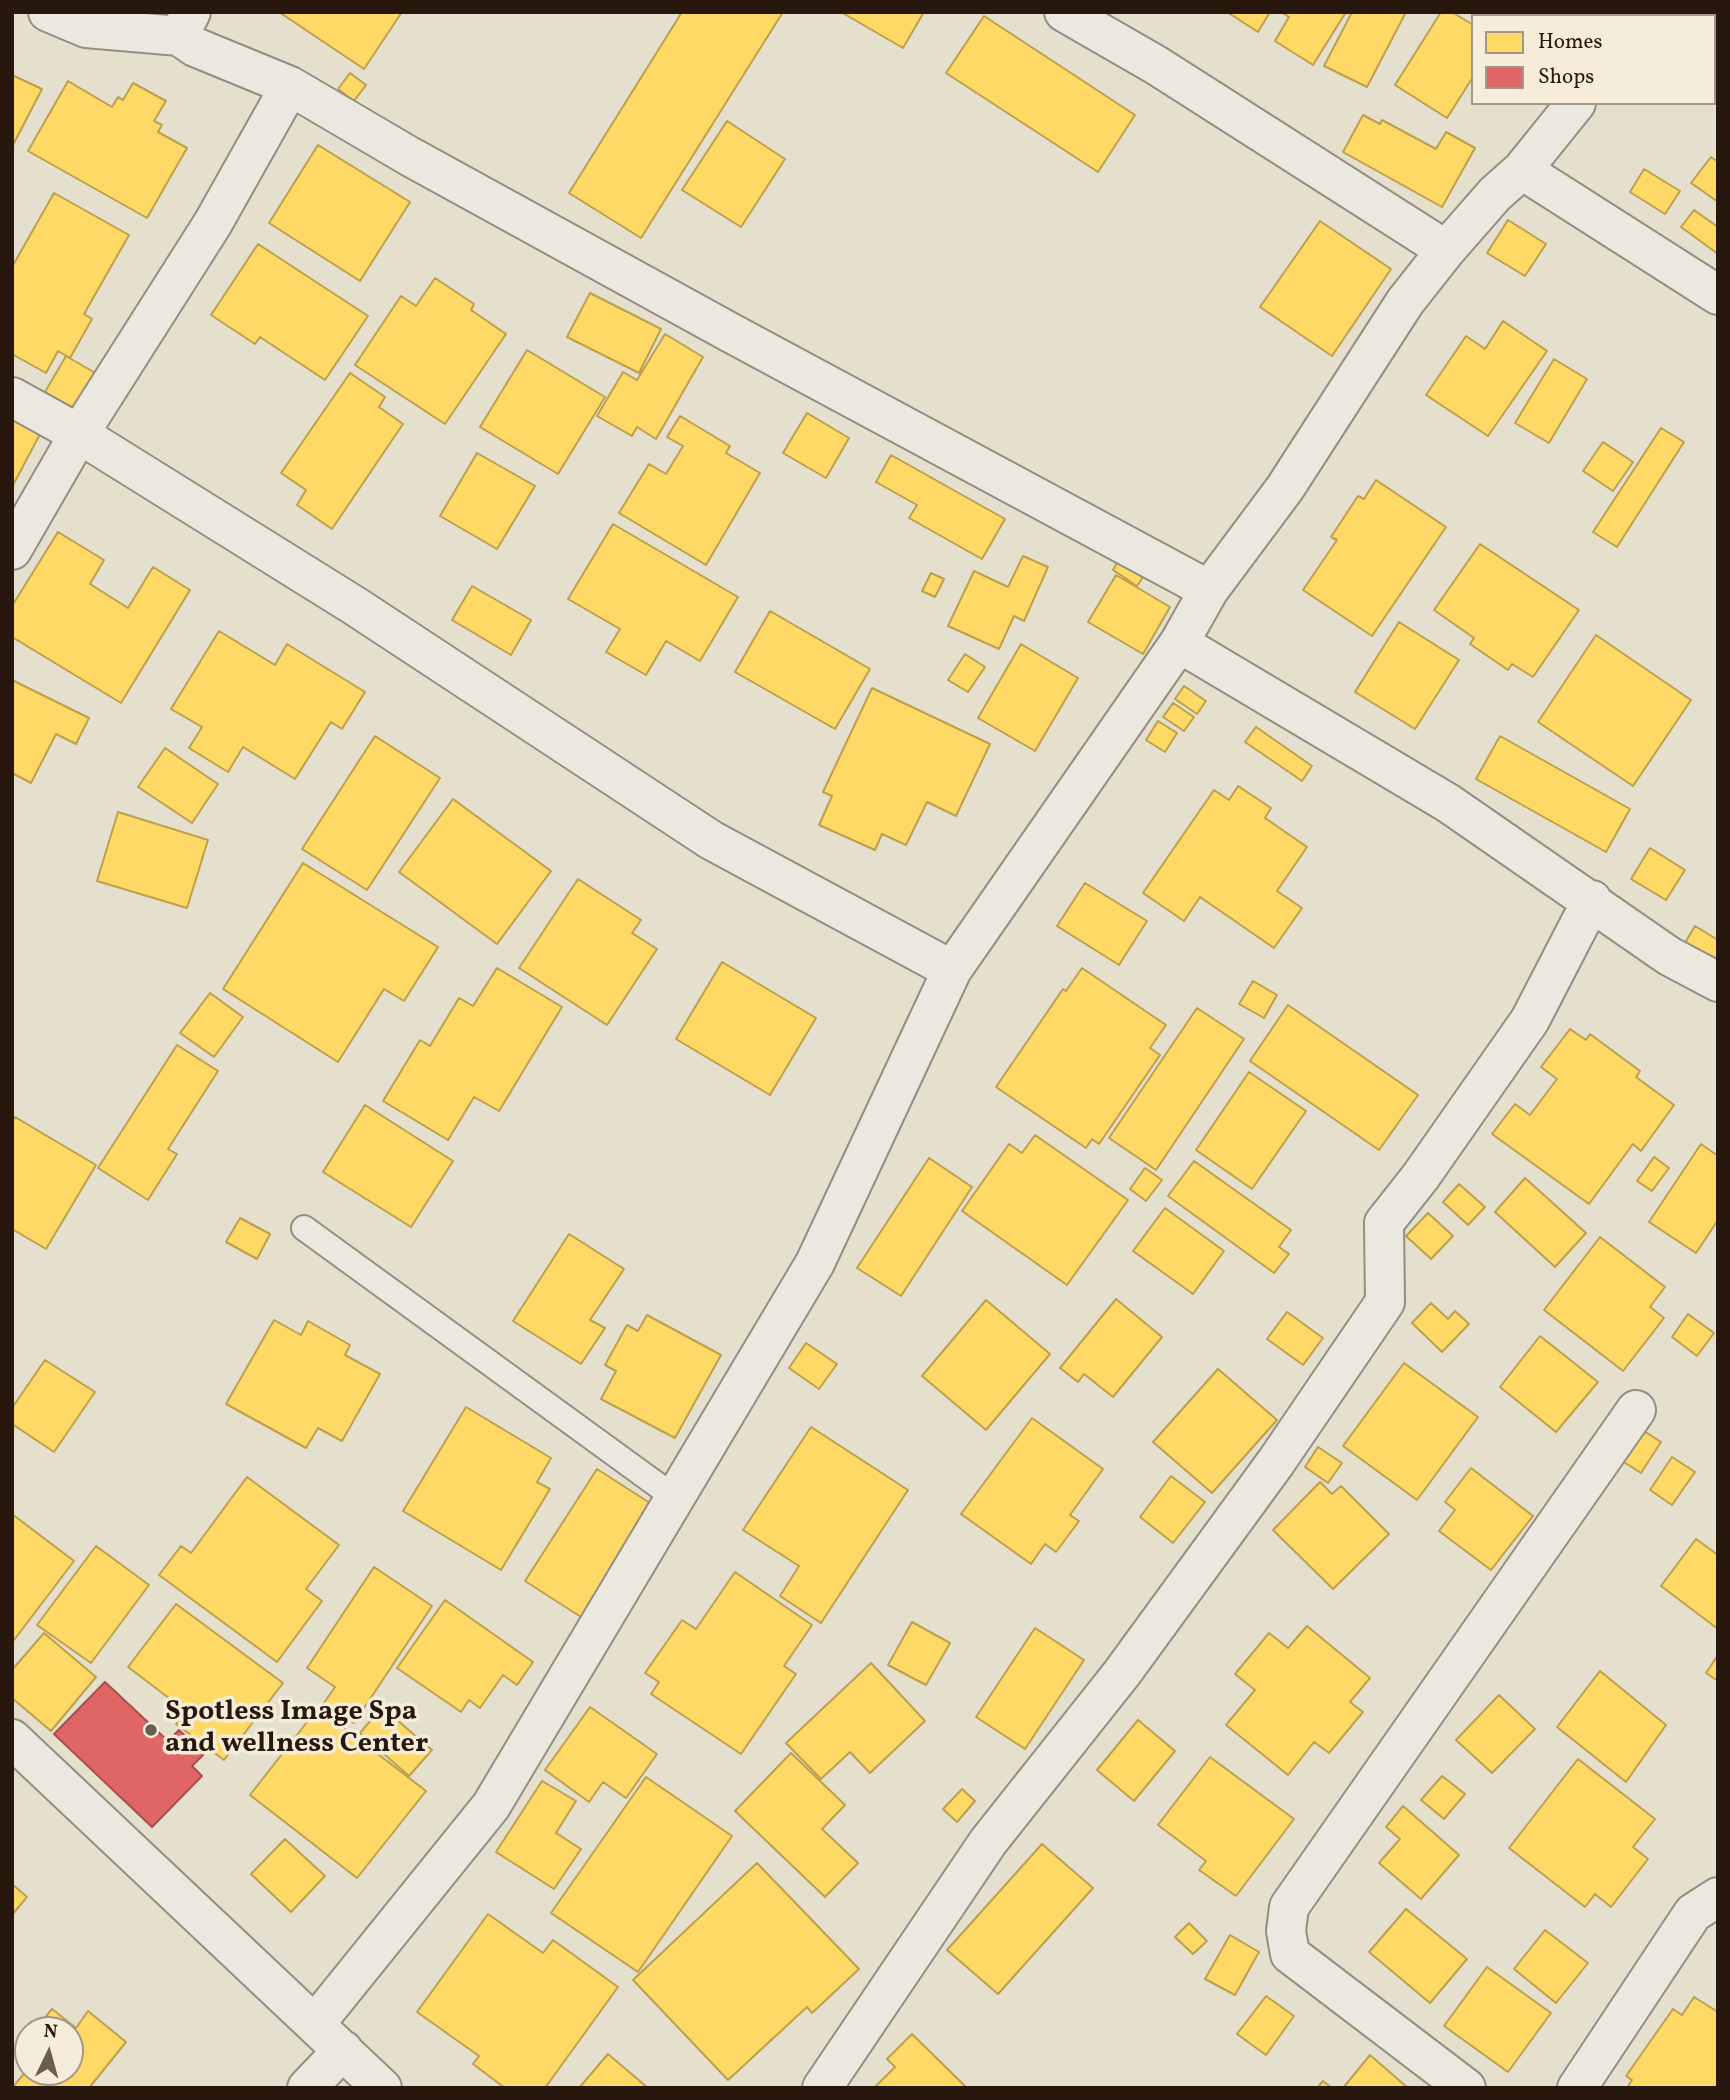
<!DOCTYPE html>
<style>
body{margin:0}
#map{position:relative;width:1730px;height:2100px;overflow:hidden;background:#e5dfce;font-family:Vollkorn,serif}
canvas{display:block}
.frame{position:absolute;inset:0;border:14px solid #28170d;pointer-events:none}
.legend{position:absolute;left:1471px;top:14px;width:245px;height:91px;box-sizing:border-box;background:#f5edd9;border:2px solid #a39787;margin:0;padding:9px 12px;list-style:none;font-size:21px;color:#28170d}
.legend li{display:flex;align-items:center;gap:14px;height:35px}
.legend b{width:35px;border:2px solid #a39787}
.north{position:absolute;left:14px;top:2016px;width:70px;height:70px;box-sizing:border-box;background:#f5edd9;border:2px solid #a39787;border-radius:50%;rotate:5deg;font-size:19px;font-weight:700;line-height:28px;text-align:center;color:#28170d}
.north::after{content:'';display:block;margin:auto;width:24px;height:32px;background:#6a5d51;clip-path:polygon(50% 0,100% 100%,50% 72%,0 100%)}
</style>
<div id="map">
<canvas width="1730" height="2100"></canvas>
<div class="frame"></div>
<ul class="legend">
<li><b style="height:19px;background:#ffd966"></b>Homes</li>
<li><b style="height:19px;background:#e06666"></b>Shops</li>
</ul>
<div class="north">N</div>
</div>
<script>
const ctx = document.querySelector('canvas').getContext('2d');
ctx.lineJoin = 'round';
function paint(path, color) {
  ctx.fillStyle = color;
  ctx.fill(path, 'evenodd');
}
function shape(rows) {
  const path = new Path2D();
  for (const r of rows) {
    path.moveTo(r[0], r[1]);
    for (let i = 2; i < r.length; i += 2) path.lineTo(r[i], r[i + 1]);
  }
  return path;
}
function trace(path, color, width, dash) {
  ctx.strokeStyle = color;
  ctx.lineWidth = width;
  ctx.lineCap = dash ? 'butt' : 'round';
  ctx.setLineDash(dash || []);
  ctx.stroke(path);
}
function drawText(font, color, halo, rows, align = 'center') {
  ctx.font = font + ' Vollkorn,serif';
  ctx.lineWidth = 7;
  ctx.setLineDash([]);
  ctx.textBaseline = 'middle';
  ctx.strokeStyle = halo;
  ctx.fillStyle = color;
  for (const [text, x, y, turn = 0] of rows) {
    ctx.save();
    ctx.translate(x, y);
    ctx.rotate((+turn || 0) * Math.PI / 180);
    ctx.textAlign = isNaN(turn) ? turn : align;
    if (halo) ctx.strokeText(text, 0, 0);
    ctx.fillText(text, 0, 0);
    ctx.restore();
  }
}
const homes = shape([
 [279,12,402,12,364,69,279,12],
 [682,12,783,12,641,238,569,193,682,12],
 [841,12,924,12,903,48,841,12],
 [1227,12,1270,12,1258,32,1227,12],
 [1281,12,1346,12,1313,65,1275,41,1289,17,1281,12],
 [1352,12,1406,12,1367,87,1324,66,1352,12],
 [1441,12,1452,12,1473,25,1473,77,1447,118,1395,85,1441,12],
 [984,16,1135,115,1098,172,946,73,984,16],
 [1718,38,1718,56,1714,54,1718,38],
 [350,73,366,85,354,101,338,89,350,73],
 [12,75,42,89,12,147,12,75],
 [68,81,112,107,118,97,123,100,133,83,166,101,154,121,162,125,158,132,187,148,147,218,28,151,68,81],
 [1363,115,1380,124,1382,120,1436,149,1446,132,1475,148,1442,207,1343,152,1363,115],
 [727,121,785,159,741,227,682,190,727,121],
 [318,145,410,202,360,281,269,223,318,145],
 [1711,157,1718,162,1718,202,1691,183,1711,157],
 [1644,169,1680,191,1665,214,1630,192,1644,169],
 [54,193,129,235,84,314,92,319,70,358,58,351,46,373,12,354,12,267,54,193],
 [1694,210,1718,227,1718,254,1681,227,1694,210],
 [1508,220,1546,244,1525,276,1487,253,1508,220],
 [1320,221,1391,269,1332,356,1260,307,1320,221],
 [258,244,368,316,325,380,260,337,255,344,211,315,258,244],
 [435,278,474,304,471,310,506,334,445,424,355,365,401,296,416,306,435,278],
 [590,293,661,329,639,373,567,337,590,293],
 [1503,321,1547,351,1488,436,1426,395,1466,336,1485,349,1503,321],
 [665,334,703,357,656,439,637,427,632,436,597,416,623,372,637,380,665,334],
 [527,350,605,397,558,474,480,427,527,350],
 [66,356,104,378,84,414,45,392,66,356],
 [1554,359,1587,379,1549,443,1515,423,1554,359],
 [350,373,385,397,379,407,403,424,332,529,297,505,306,490,281,473,350,373],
 [12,401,48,419,12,487,12,401],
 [807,413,849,438,826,478,783,453,807,413],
 [680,416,730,446,726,453,760,473,706,565,619,513,649,464,666,474,683,446,667,437,680,416],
 [1661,428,1684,442,1617,547,1593,532,1661,428],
 [1603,442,1633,462,1613,491,1583,471,1603,442],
 [477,453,535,486,497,549,440,516,477,453],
 [891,455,1005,519,982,559,909,518,917,505,876,482,891,455],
 [1376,480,1446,527,1372,636,1303,590,1337,540,1331,537,1358,496,1364,499,1376,480],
 [613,524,738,597,700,661,666,641,646,675,606,652,620,629,568,599,613,524],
 [58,532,104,560,90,584,128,608,153,567,190,590,121,703,12,637,12,606,58,532],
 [1480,544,1579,610,1533,677,1512,664,1508,670,1470,644,1474,638,1434,610,1480,544],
 [1122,555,1147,571,1137,586,1113,570,1122,555],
 [1023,556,1048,567,1024,621,1014,616,999,649,948,626,974,571,1008,587,1023,556],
 [931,573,944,579,935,597,922,591,931,573],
 [1116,575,1170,607,1143,654,1088,622,1116,575],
 [472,586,531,620,511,655,452,620,472,586],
 [770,611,870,669,835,729,735,672,770,611],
 [1399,622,1459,660,1415,729,1355,692,1399,622],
 [219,631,275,665,287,644,365,692,342,729,331,722,295,779,243,747,228,772,189,748,202,727,171,709,219,631],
 [1596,635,1691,700,1633,786,1538,722,1596,635],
 [1021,644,1078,678,1035,751,978,718,1021,644],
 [965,654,985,667,968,692,948,680,965,654],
 [12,680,89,718,76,744,56,734,31,783,12,773,12,680],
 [1184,686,1206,701,1197,714,1175,699,1184,686],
 [872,688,990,744,956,816,927,802,906,845,882,834,875,850,819,825,832,796,823,792,872,688],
 [1173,703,1194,717,1184,731,1163,717,1173,703],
 [1158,721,1177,733,1165,752,1146,740,1158,721],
 [1256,727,1312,766,1302,781,1245,742,1256,727],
 [375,736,440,778,367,890,302,849,375,736],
 [1500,736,1630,809,1606,852,1476,779,1500,736],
 [165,748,218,784,192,823,138,787,165,748],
 [1238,786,1271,808,1265,818,1307,847,1277,891,1302,908,1274,948,1200,897,1184,921,1143,893,1214,790,1229,800,1238,786],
 [453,799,551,871,497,944,399,872,453,799],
 [118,812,208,840,187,908,97,881,118,812],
 [1650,848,1685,870,1666,900,1631,879,1650,848],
 [303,863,438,947,404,1001,384,989,338,1062,223,989,303,863],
 [578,879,641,920,632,933,657,949,607,1025,519,968,578,879],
 [1085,883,1147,921,1119,965,1057,926,1085,883],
 [1695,926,1718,940,1718,964,1685,943,1695,926],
 [722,962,816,1018,770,1095,676,1039,722,962],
 [497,968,562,1007,499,1111,474,1097,448,1140,383,1101,420,1040,430,1046,459,998,473,1006,497,968],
 [1082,968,1166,1025,1150,1048,1160,1055,1099,1144,1092,1139,1086,1148,996,1087,1063,989,1066,991,1082,968],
 [1253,981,1277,995,1264,1018,1239,1004,1253,981],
 [210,993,243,1017,214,1057,180,1033,210,993],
 [1288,1005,1418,1095,1379,1150,1250,1061,1288,1005],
 [1197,1008,1244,1039,1156,1170,1109,1138,1197,1008],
 [1570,1029,1586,1040,1590,1034,1640,1071,1636,1077,1674,1105,1641,1151,1633,1144,1589,1204,1492,1134,1515,1104,1530,1115,1557,1079,1541,1067,1570,1029],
 [177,1045,218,1071,168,1149,177,1154,148,1200,98,1168,177,1045],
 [1249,1072,1306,1111,1252,1189,1196,1150,1249,1072],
 [365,1105,453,1161,411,1227,323,1172,365,1105],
 [15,1117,96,1165,46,1249,12,1229,12,1122,15,1117],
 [1035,1135,1128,1200,1067,1285,962,1211,1009,1144,1022,1153,1035,1135],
 [1701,1144,1718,1156,1718,1220,1696,1253,1649,1222,1701,1144],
 [1654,1157,1669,1168,1652,1191,1637,1181,1654,1157],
 [929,1158,972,1187,901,1296,857,1268,929,1158],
 [1194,1161,1291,1230,1279,1247,1289,1254,1274,1273,1168,1196,1194,1161],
 [1145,1168,1162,1180,1146,1201,1130,1189,1145,1168],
 [1525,1178,1586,1233,1555,1267,1495,1212,1525,1178],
 [1459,1184,1485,1207,1468,1225,1443,1202,1459,1184],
 [1165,1208,1224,1251,1193,1294,1133,1251,1165,1208],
 [1428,1213,1453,1236,1431,1259,1406,1236,1428,1213],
 [240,1218,270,1234,257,1259,226,1242,240,1218],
 [569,1234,624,1269,590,1320,605,1328,581,1364,513,1321,569,1234],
 [1600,1237,1665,1287,1650,1307,1664,1318,1623,1371,1544,1310,1600,1237],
 [1116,1299,1162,1337,1113,1397,1084,1374,1078,1382,1060,1368,1116,1299],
 [986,1300,1050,1354,986,1430,922,1376,986,1300],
 [1431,1303,1448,1319,1455,1311,1469,1324,1442,1352,1412,1323,1431,1303],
 [1287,1312,1323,1338,1303,1365,1267,1339,1287,1312],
 [1688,1314,1714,1333,1697,1356,1672,1337,1688,1314],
 [647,1315,721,1355,675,1438,601,1399,616,1371,605,1365,627,1325,638,1331,647,1315],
 [274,1320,301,1335,308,1321,350,1345,345,1355,380,1374,342,1441,318,1428,306,1448,226,1404,274,1320],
 [1540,1336,1598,1382,1556,1432,1500,1387,1540,1336],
 [806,1343,837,1364,819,1389,789,1368,806,1343],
 [45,1360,95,1392,54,1452,12,1424,12,1408,45,1360],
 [1404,1363,1478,1417,1417,1500,1343,1446,1404,1363],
 [1218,1369,1277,1420,1212,1493,1153,1442,1218,1369],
 [466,1407,551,1458,537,1482,550,1489,501,1570,403,1511,466,1407],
 [1032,1418,1103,1469,1070,1515,1079,1521,1056,1552,1045,1544,1031,1564,961,1514,1032,1418],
 [1633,1424,1661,1442,1641,1473,1613,1455,1633,1424],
 [811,1427,908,1490,821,1623,780,1596,799,1566,743,1530,811,1427],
 [1318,1447,1342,1463,1328,1483,1305,1467,1318,1447],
 [1672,1457,1695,1472,1672,1505,1650,1490,1672,1457],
 [1471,1468,1533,1516,1491,1570,1439,1531,1455,1510,1445,1502,1471,1468],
 [597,1469,653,1505,581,1617,525,1581,597,1469],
 [1171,1476,1205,1502,1173,1543,1140,1517,1171,1476],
 [247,1477,339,1545,306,1589,322,1601,277,1662,159,1575,181,1546,191,1553,247,1477],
 [1320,1482,1332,1494,1341,1486,1389,1534,1333,1589,1273,1530,1320,1482],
 [12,1514,74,1561,14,1640,12,1638,12,1514],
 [1696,1539,1718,1555,1718,1629,1661,1586,1696,1539],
 [96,1546,149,1585,91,1663,37,1625,96,1546],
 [374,1567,432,1606,354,1723,324,1703,335,1687,307,1668,374,1567],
 [735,1572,812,1625,784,1666,796,1674,741,1754,651,1694,659,1682,645,1673,682,1620,696,1629,735,1572],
 [445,1600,533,1662,517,1685,503,1675,480,1708,469,1700,461,1712,397,1668,445,1600],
 [176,1604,283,1683,224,1760,176,1724,186,1711,128,1667,176,1604],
 [912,1622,950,1643,926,1685,888,1665,912,1622],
 [1307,1626,1370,1678,1350,1702,1363,1712,1329,1753,1314,1742,1288,1775,1226,1725,1255,1690,1235,1674,1269,1633,1288,1648,1307,1626],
 [1035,1628,1084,1660,1025,1749,976,1717,1035,1628],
 [44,1633,96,1677,51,1731,12,1698,12,1670,44,1633],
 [1718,1655,1718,1681,1706,1673,1718,1655],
 [871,1663,925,1721,870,1773,850,1752,821,1779,786,1743,871,1663],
 [1600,1671,1666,1725,1626,1782,1557,1727,1600,1671],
 [1499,1695,1535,1729,1492,1773,1456,1740,1499,1695],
 [382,1707,432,1750,409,1776,360,1733,382,1707],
 [590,1707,657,1754,626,1798,603,1782,589,1802,545,1770,590,1707],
 [318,1708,426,1791,357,1878,250,1795,318,1708],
 [1138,1720,1175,1751,1134,1801,1097,1770,1138,1720],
 [791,1753,845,1805,822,1829,858,1863,825,1897,735,1811,791,1753],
 [1210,1757,1294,1819,1236,1896,1199,1870,1206,1861,1158,1825,1210,1757],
 [1578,1759,1655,1819,1633,1847,1648,1859,1611,1907,1595,1894,1585,1907,1509,1848,1578,1759],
 [1442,1776,1465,1794,1444,1819,1421,1800,1442,1776],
 [646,1777,732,1836,638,1972,551,1913,646,1777],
 [542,1781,576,1801,556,1833,581,1849,554,1889,496,1852,542,1781],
 [962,1789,975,1801,957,1822,943,1809,962,1789],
 [1403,1806,1459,1855,1421,1899,1379,1863,1400,1839,1386,1827,1403,1806],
 [285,1839,325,1876,291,1912,251,1874,285,1839],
 [1042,1844,1093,1888,998,1994,947,1950,1042,1844],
 [757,1863,859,1969,812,2013,807,2007,728,2080,633,1980,757,1863],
 [12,1884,27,1897,12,1915,12,1884],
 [1406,1909,1467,1959,1430,2003,1369,1952,1406,1909],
 [488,1914,543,1953,553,1940,618,1987,545,2088,505,2088,473,2064,479,2056,417,2012,488,1914],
 [1189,1923,1207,1941,1193,1954,1175,1937,1189,1923],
 [1545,1930,1588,1963,1556,2003,1514,1969,1545,1930],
 [1230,1935,1259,1952,1235,1995,1205,1979,1230,1935],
 [1487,1967,1551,2013,1508,2072,1444,2026,1487,1967],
 [1266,1996,1294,2016,1266,2055,1237,2034,1266,1996],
 [1694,1997,1718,2012,1718,2088,1627,2088,1632,2080,1626,2076,1673,2009,1682,2015,1694,1997],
 [52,2009,76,2028,88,2011,126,2042,89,2088,12,2088,28,2069,28,2072,70,2072,70,2030,35,2030,52,2009],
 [912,2034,967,2088,874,2088,895,2067,887,2059,912,2034],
 [28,2038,28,2062,16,2053,28,2038],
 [608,2054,648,2088,579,2088,608,2054],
 [1370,2055,1408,2088,1343,2088,1370,2055],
 [1323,2081,1332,2088,1317,2088,1323,2081]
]);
paint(homes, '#ffd966');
trace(homes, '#be9f4b', 2);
const shops = shape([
 [105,1682,168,1741,179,1730,204,1754,192,1766,202,1776,152,1827,54,1734,105,1682]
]);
paint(shops, '#e06666');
trace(shops, '#a94e4b', 2);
const lane = shape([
 [304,1228,674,1497]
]);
const street = shape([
 [48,12,86,28,179,36],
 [191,12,179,36,195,47,290,86,409,156,731,333,1209,590],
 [1064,12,1156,65,1446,250],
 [1641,16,1644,12],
 [1522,170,1718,295],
 [12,397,79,434,355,606,711,840,952,970],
 [12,550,79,434,213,223,290,86],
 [1179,643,1448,803,1669,956,1718,982],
 [12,1739,382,2088],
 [315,2024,491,1806,815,1263,952,970,1179,643,1209,590,1285,488,1405,302,1446,250,1495,194,1522,170,1576,103],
 [307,2088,343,2050],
 [822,2088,988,1842,1122,1673,1276,1462,1385,1302,1384,1223,1421,1176,1530,1020,1592,900],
 [1466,2088,1290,1954,1286,1931,1289,1907,1636,1410],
 [1577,2088,1693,1913,1718,1897]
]);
trace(lane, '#938d83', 28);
trace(street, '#938d83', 42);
trace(lane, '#ebe8df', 24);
trace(street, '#ebe8df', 38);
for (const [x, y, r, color] of [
 [151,1730,7,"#6a5d51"]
]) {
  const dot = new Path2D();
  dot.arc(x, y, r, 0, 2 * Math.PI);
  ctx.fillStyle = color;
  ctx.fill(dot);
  trace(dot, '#f5edd9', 2.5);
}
drawText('bold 28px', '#28170d', '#f5edd9', [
 ["Spotless Image Spa",165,1714],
 ["and wellness Center",165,1746]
], 'left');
</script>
